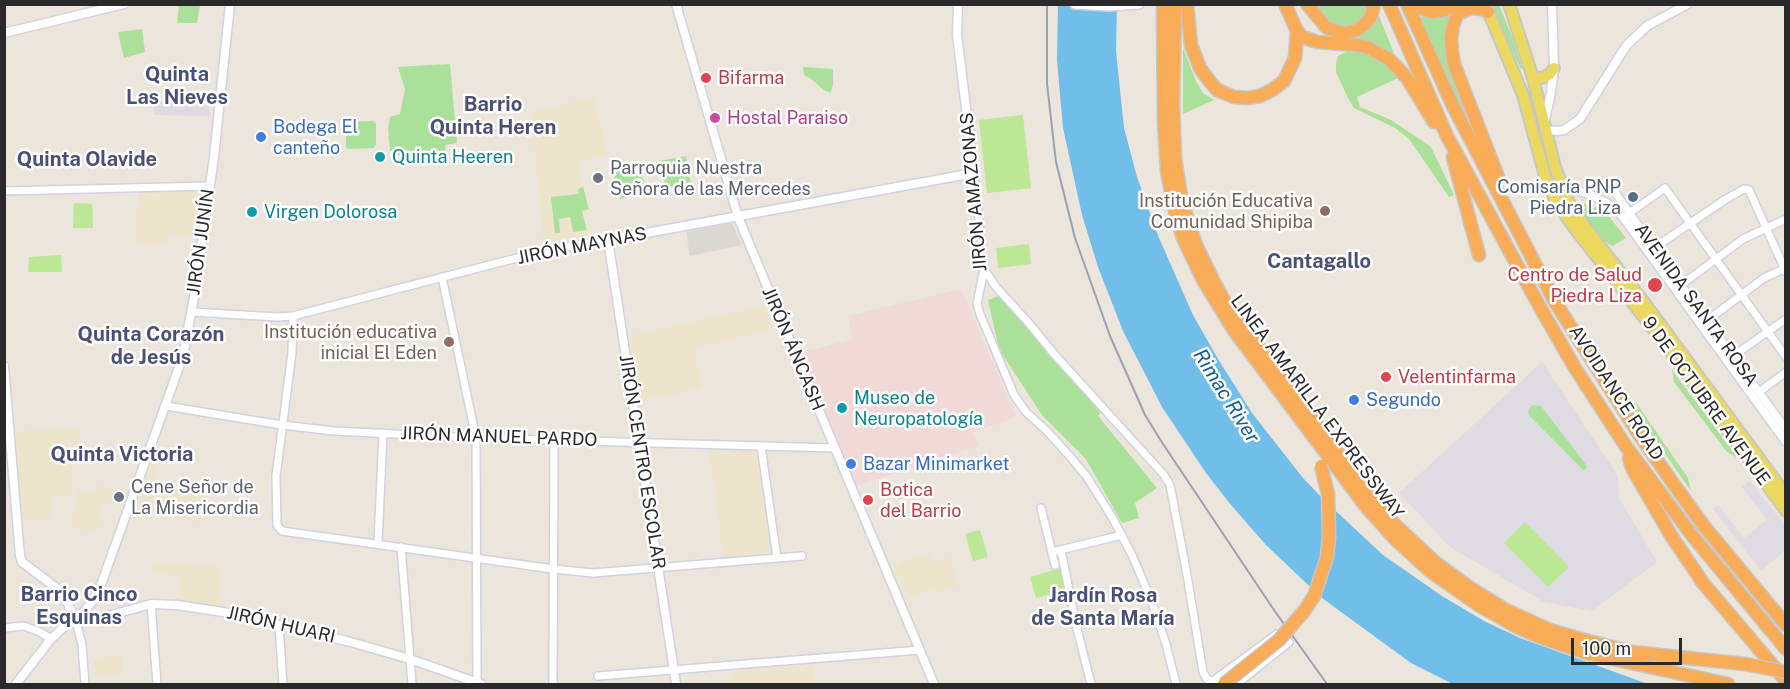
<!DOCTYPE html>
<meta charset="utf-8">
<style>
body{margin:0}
#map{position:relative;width:1790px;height:689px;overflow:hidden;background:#ebe5db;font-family:"Public Sans",sans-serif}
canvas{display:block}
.frame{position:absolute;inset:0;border:6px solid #292929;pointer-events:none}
.scale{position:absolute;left:1571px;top:638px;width:111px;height:27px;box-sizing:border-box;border:3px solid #292929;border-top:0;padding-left:8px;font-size:18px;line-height:21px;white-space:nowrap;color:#292929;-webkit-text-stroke:4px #fff;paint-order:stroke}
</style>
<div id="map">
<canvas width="1790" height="689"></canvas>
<div class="frame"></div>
<div class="scale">100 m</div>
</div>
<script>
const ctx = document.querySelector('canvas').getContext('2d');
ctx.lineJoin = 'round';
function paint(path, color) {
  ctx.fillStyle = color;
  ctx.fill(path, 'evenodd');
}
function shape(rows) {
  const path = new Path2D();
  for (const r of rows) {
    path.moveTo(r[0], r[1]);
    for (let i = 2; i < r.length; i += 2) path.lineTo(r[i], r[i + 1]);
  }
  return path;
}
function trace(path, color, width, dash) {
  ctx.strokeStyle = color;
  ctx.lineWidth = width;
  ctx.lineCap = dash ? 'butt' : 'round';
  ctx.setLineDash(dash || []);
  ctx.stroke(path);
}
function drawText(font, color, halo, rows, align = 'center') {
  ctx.font = font + ' "Public Sans",sans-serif';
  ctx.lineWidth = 5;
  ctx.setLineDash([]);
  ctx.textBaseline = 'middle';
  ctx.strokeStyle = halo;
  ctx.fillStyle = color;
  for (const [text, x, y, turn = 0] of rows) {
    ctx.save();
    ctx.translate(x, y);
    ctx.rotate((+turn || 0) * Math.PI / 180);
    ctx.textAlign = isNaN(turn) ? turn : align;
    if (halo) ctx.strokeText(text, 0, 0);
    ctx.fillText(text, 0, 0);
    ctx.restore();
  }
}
paint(shape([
 [198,100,197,106,208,106,210,116,154,115,154,101],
 [1542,362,1618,476,1619,498,1657,562,1592,611,1544,602,1450,547,1399,493],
 [1750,481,1785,526,1785,551,1761,571,1713,509,1718,505,1744,538,1767,520,1742,487]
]), '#dedbe3');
paint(shape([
 [593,98,608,155,577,162,589,209,582,211,588,236,544,244,532,112],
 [202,190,193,237,169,234,167,245,135,242,139,193],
 [763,306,773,328,693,348,702,388,639,401,628,337],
 [80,428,77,458,72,469,72,495,52,496,52,518,22,520,16,432],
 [709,449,759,451,774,552,724,558],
 [151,464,159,465,153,483,205,496,199,522,135,511],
 [99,486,127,492,122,506,103,501,95,532,72,526,77,490,96,494],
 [931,554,934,563,950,558,959,584,935,592,933,588,909,597,895,568,904,561],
 [153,562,220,567,218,607,178,601,180,575,153,573],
 [104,656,121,656,122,673,94,677,93,661,104,660],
 [813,665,815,684,731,684,729,673]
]), '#ece4cb');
paint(shape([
 [961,289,1016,417,973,432,978,446,856,486,800,353,852,339,848,316]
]), '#f1d9d8');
paint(shape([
 [179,5,200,5,197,23,177,23],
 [1313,5,1370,5,1370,9,1362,22,1346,28,1331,24],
 [1454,5,1455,81,1470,127,1450,86,1420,17,1436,17],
 [1491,5,1499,5,1513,39,1522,67,1521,70],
 [1377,11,1395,56,1373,43,1360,39,1358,35],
 [142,29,145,52,124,58,118,32],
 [1183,48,1196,81,1203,93,1214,100,1183,114],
 [1361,51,1385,62,1395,72,1398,78,1357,97,1360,107,1391,120,1431,147,1454,195,1449,197,1409,139,1395,128,1354,108,1348,98,1336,72,1336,63,1338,56,1346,52],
 [450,64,457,143,445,145,446,157,406,158,390,151,388,129,390,117,400,114,405,89,398,67],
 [803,67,833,69,833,85,831,92,825,91,810,78,804,75],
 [373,121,376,123,376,145,374,148,349,149,346,148,346,124,348,122],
 [686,156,691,184,666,188,659,161],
 [640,165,646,193,620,199,613,172],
 [583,187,589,209,582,211,587,230,573,232,570,217,559,219,560,233,555,233,551,197,579,194,578,189],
 [1585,204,1600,209,1607,214,1626,238,1612,246,1601,239,1581,214,1579,207],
 [999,296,1102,411,1098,416,1157,488,1135,503,1139,518,1122,523,1086,459,1042,415,999,349,988,300],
 [1672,370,1738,458,1727,452,1674,382],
 [1627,399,1637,404,1688,478,1691,491],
 [1533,405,1541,406,1587,466,1586,469,1583,470,1529,415,1528,410]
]), '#aae099');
paint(shape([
 [1023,115,1031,188,987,193,979,120],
 [74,203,92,204,93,228,73,228],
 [1029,244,1031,264,998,268,996,248],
 [61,255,62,272,28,272,29,257],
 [1525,522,1569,567,1548,587,1504,543],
 [980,530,988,557,973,561,965,534],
 [1061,568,1066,590,1036,598,1030,577]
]), '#bce795');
paint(shape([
 [732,223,742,245,690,256,686,232]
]), '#dbd8d1');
paint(shape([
 [1058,5,1117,5,1116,51,1124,128,1137,177,1159,238,1193,315,1218,359,1252,413,1303,478,1325,501,1383,555,1442,596,1484,621,1520,638,1648,684,1453,684,1411,663,1322,598,1266,545,1231,505,1206,473,1162,407,1123,331,1098,267,1082,215,1063,128,1057,60]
]), '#71beea');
const minor = shape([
 [974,173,984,269,977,304,980,314,1014,395,1026,412,1047,431,1073,460,1087,477,1112,517,1132,555,1152,602,1166,644,1176,684],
 [1606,181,1610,185,1654,248,1786,429],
 [4,191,209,186],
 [1628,214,1665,188,1786,357],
 [1654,248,1726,199,1744,189,1749,190,1786,272],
 [984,269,996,287,1027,321,1055,355,1164,475,1170,485,1187,575,1203,672,1207,679,1219,684],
 [442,277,476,438,477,683],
 [1681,285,1743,239,1786,219],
 [192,312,277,317,293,316,505,261,556,249,608,240],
 [293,316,292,353,276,476,277,525,282,531,553,569,593,573,802,556],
 [1705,322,1764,278,1786,268],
 [1733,356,1786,319],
 [1759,392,1786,372],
 [166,406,282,425,334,431,476,438,834,448],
 [761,446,777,558],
 [1041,508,1055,565],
 [378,543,383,433],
 [401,547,412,684],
 [1061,550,1076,625,1091,684],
 [1052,552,1122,535],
 [151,604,157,684],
 [76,621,82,645,85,684],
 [279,625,283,684],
 [4,628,24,626,40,632,51,639],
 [598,676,920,650],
 [553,684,554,440],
 [1209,684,1277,634],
 [1237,684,1289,642]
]);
const tertiary = shape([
 [676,4,738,217,934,684],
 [4,33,124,4],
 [1545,120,1551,92,1554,68,1552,4],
 [1546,130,1558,131,1564,130,1580,119,1626,46,1647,26,1688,4],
 [1562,187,1589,194,1614,207,1623,217,1786,442],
 [4,366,20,556,22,562,59,590,68,604,76,621],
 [77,621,111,615,151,604,177,605,223,612,347,641,410,659,481,684],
 [16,684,51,639,65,626,76,621,92,602,102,582,183,356,195,292,214,157,230,4],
 [676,684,608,240,974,173,957,35,958,4]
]);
const secondary = shape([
 [1075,4,1109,6,1139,4]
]);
const primary = shape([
 [1509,4,1533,78,1555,167,1570,205,1586,228,1646,305,1786,495],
 [1486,6,1523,95,1546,180,1555,199,1572,225,1667,347,1786,511],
 [1533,78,1541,78,1549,75,1554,68]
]);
const motorway = shape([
 [1163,4,1164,121,1167,171,1175,212,1183,238,1203,280,1235,332,1367,508,1395,539,1430,571,1480,606,1517,627,1537,636,1586,653,1728,684],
 [1175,4,1173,105,1175,158,1182,202,1196,245,1213,280,1225,302,1370,496,1395,525,1436,563,1469,587,1506,610,1550,630,1588,641,1632,652,1688,658],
 [1187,4,1191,45,1200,68,1208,79,1217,90,1234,97,1247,98,1260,96,1272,90,1284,81,1295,58,1297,31],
 [1285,4,1297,31,1302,37,1318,42,1356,45,1367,47,1389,59,1407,78,1434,122],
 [1307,4,1326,27,1335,31,1345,33,1357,30,1364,25,1371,17,1374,4],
 [1389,4,1447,136,1541,309,1575,368,1625,445,1691,534,1786,649],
 [1407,4,1453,106,1555,302,1640,436,1675,486,1704,526,1786,625],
 [1415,4,1420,8,1432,12,1445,10,1452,4],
 [1461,4,1453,26,1451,38,1452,52,1454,64,1498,177],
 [1457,14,1471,8,1482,9,1488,12],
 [1453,157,1479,255],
 [1629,458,1633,470,1672,537,1691,565,1703,583,1786,681]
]);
trace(minor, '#d0d2e1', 10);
trace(tertiary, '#d0d2e1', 11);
trace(secondary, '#d0d2e1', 12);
trace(primary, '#c7c7c7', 14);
trace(motorway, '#c7c7c7', 15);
trace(minor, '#fff', 7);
trace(tertiary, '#fff', 8);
trace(secondary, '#fff', 9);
trace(primary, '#ebd85f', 10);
trace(motorway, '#f8ac58', 12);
trace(shape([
 [1047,4,1047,84,1056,162,1075,238,1110,336,1145,415,1163,444,1274,610,1327,684]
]), '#9e9fb3', 2);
const motorwayBridge = shape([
 [1688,658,1745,664,1786,672],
 [1224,684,1279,640,1305,610,1314,596,1327,557,1329,536,1328,494,1321,466]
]);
trace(motorwayBridge, '#c7c7c7', 15, []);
trace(motorwayBridge, '#f8ac58', 12);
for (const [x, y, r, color] of [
 [706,78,6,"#e0444e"],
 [715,118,6,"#d1479c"],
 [261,137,6,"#3f7fe0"],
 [380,157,6,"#0f9aa8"],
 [598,178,6,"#6b7280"],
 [1633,197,6,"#5c6f8a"],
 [1325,211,6,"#8d6e63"],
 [252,212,6,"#0f9aa8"],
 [1655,285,8,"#e0444e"],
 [449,342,6,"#8d6e63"],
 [1386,377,6,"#e0444e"],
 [1354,400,6,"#3f7fe0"],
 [842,408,6,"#0f9aa8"],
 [851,464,6,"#3f7fe0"],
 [119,497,6,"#6b7280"],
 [868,500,6,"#e0444e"]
]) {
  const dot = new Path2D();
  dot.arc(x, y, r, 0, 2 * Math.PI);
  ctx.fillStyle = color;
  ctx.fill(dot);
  trace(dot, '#fff', 2);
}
drawText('18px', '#be3a42', '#fff', [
 ["Bifarma",718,78],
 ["Centro de Salud",1642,275,"right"],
 ["Piedra Liza",1642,296,"right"],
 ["Velentinfarma",1398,377],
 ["Botica",880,490],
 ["del Barrio",880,511]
], 'left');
drawText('18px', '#b23c85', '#fff', [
 ["Hostal Paraiso",727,118]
], 'left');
drawText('18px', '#366cbe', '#fff', [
 ["Bodega El",273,127],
 ["canteño",273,148],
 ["Segundo",1366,400],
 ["Bazar Minimarket",863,464]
], 'left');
drawText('18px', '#0d838f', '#fff', [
 ["Quinta Heeren",392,157],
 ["Virgen Dolorosa",264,212],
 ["Museo de",854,398],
 ["Neuropatología",854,419]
], 'left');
drawText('18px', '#5b616d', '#fff', [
 ["Parroquia Nuestra",610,168],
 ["Señora de las Mercedes",610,189],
 ["Cene Señor de",131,487],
 ["La Misericordia",131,508]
], 'left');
drawText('18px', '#4e5e75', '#fff', [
 ["Comisaría PNP",1621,187],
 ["Piedra Liza",1621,208]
], 'right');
drawText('18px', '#292929', '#fff', [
 ["JIRÓN AMAZONAS",974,192,-95],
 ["JIRÓN JUNÍN",201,242,-82],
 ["JIRÓN MAYNAS",582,246,-11],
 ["AVENIDA SANTA ROSA",1696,305,54],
 ["JIRÓN ÁNCASH",793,349,67],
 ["AVOIDANCE ROAD",1616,393,57],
 ["9 DE OCTUBRE AVENUE",1706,401,54],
 ["LINEA AMARILLA EXPRESSWAY",1317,407,53],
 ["JIRÓN MANUEL PARDO",499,437,2],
 ["JIRÓN CENTRO ESCOLAR",642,462,81],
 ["JIRÓN HUARI",281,625,13]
]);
drawText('18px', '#785e54', '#fff', [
 ["Institución Educativa",1313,201],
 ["Comunidad Shipiba",1313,222],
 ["Institución educativa",437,332],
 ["inicial El Eden",437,353]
], 'right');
drawText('bold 20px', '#4b4f78', '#fff', [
 ["Quinta",177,75],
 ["Las Nieves",177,98],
 ["Barrio",493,105],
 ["Quinta Heren",493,128],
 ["Quinta Olavide",87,160],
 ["Cantagallo",1319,262],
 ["Quinta Corazón",151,335],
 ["de Jesús",151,358],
 ["Quinta Victoria",122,455],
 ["Barrio Cinco",79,595],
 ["Esquinas",79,618],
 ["Jardín Rosa",1103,596],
 ["de Santa María",1103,619]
]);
drawText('italic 20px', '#125b94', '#fff', [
 ["Rimac River",1226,396,58]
]);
</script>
